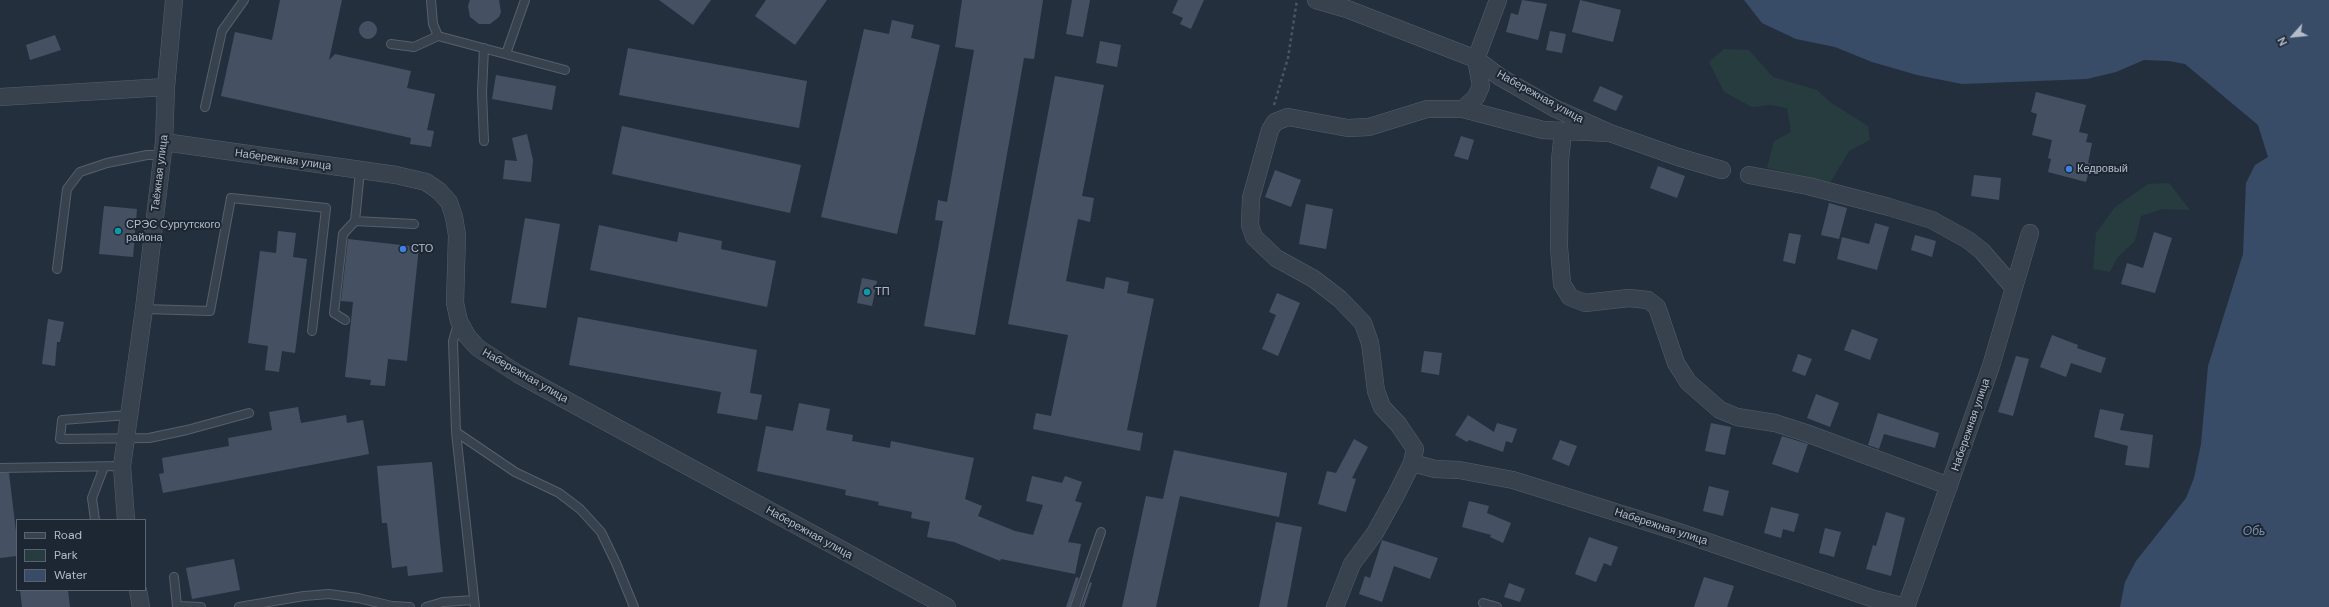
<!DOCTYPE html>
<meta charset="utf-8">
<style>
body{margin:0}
#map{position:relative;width:2329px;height:607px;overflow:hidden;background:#242f3e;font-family:"DM Sans",sans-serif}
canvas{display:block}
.legend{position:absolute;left:16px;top:519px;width:130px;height:72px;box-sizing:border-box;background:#1d2633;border:1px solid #59626f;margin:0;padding:5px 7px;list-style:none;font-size:12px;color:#b4bcc9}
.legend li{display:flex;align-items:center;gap:8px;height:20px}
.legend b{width:20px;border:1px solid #59626f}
.north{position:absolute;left:2273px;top:16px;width:40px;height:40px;-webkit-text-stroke:3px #1d2633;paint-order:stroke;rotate:243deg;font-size:11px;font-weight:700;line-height:16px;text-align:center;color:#b4bcc9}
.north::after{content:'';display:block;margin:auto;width:14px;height:18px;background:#b4bcc9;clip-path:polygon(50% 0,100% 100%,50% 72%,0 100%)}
</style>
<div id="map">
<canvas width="2329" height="607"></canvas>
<ul class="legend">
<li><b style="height:5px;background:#38414e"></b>Road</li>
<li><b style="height:11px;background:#263c3f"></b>Park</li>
<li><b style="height:11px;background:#394c67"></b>Water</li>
</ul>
<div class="north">N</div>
</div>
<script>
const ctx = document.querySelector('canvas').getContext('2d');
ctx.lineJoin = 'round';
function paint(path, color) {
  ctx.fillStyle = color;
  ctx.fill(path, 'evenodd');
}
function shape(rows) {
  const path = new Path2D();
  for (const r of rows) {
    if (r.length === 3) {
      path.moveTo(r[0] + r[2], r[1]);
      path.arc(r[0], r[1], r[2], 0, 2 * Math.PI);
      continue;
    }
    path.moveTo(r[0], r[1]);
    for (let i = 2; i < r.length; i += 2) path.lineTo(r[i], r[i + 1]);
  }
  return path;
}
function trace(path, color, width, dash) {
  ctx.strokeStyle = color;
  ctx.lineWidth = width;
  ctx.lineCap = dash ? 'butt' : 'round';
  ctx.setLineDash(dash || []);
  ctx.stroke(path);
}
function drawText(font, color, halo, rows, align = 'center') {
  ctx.font = font + ' "DM Sans",sans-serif';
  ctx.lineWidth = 4;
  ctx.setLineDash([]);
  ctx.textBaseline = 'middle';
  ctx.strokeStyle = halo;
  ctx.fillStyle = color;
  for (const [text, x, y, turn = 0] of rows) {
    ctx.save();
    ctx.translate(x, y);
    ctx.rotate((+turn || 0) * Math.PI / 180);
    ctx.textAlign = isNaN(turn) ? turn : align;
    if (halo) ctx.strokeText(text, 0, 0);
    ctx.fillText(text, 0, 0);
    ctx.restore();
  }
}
paint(shape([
 [1724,49,1749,50,1773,77,1817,90,1830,102,1868,126,1870,140,1849,151,1830,183,1767,168,1774,141,1791,132,1787,108,1771,105,1752,107,1724,92,1709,62],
 [2169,183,2190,210,2163,209,2141,216,2135,241,2117,258,2110,272,2093,269,2096,233,2115,207,2148,184]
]), '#263c3f');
paint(shape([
 [1744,0,2329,0,2329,607,2120,607,2125,582,2136,561,2186,498,2194,478,2201,444,2208,366,2243,254,2246,183,2255,165,2268,157,2258,125,2185,64,2169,61,2144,60,2116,72,2087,79,1962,84,1917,75,1872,62,1835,47,1796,39,1762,23]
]), '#394c67');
paint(shape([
 [280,0,342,0,329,60,335,54,411,71,407,88,435,94,427,130,434,131,431,147,410,144,411,138,221,96,235,32,272,40],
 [470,0,499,0,501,12,499,17,490,24,479,24,470,17,468,6],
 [659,0,711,0,693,25],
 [766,0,827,0,795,45,755,16],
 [962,0,1043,0,1034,59,1024,58,975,335,924,326,943,221,935,220,938,200,947,202,974,50,955,47],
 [1072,0,1090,0,1083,37,1066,34],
 [1178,0,1204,0,1191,29,1180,24,1183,18,1172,13],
 [1522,0,1547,4,1538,40,1506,32,1511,13,1518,15],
 [1580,0,1621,10,1613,42,1572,32],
 [892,20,914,25,911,38,940,45,897,234,821,217,864,29,889,34],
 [368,30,9],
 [1550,31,1566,34,1562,53,1546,50],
 [55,35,61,50,30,60,26,45],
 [1100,41,1121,45,1117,67,1096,63],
 [628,48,807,81,799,128,619,95],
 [496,75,556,86,552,110,492,99],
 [1055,76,1104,85,1082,196,1094,198,1090,222,1078,219,1066,281,1104,289,1106,277,1129,282,1127,293,1154,299,1127,430,1143,433,1140,451,1033,429,1036,413,1051,416,1068,335,1008,324],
 [1600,86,1623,96,1616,111,1593,101],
 [2036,92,2086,105,2079,132,2088,134,2086,142,2092,143,2088,163,2091,164,2086,182,2048,172,2051,159,2048,158,2052,140,2032,135,2037,114,2031,112],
 [622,126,801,165,790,213,612,174],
 [527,134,533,160,531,182,503,179,505,160,517,161,512,138],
 [1461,136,1474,140,1468,160,1454,156],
 [1658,166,1685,176,1677,198,1650,188],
 [1275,170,1301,180,1291,207,1265,197],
 [1974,175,2001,178,1999,200,1971,196],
 [1829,203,1847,208,1839,239,1821,235],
 [1306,204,1333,209,1326,249,1299,244],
 [104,206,137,209,133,257,99,254],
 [525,218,560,224,546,308,511,303],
 [1875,223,1889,227,1877,270,1837,259,1842,237,1869,244],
 [599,225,677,242,679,232,722,241,721,249,776,261,767,307,590,270],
 [278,231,296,233,293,257,307,259,295,353,282,351,279,372,265,370,268,346,248,343,260,251,276,253],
 [2154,232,2172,238,2155,293,2121,284,2127,263,2143,268],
 [1789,233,1801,235,1795,264,1783,261],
 [1915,235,1936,241,1932,257,1911,250],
 [348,239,419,247,407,361,388,359,385,386,370,385,371,380,345,377,353,302,341,301],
 [862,278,877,281,872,306,857,303],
 [1277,293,1300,303,1278,356,1262,349,1276,315,1269,312],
 [578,317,757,350,750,393,762,395,757,420,717,413,721,392,569,365],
 [48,319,64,322,60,342,57,342,55,366,42,364],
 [1852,329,1878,339,1870,360,1844,350],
 [2052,335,2078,345,2077,348,2106,358,2101,373,2071,363,2066,377,2040,367],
 [1424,351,1442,353,1439,375,1421,372],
 [1798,354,1812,359,1805,376,1792,371],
 [2016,356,2029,359,2013,416,1998,412],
 [1816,394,1839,403,1830,427,1807,418],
 [799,403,830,409,826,430,853,435,852,441,890,448,891,441,974,458,965,499,982,506,978,516,1015,531,1033,535,1043,505,1026,501,1032,476,1062,483,1065,476,1082,482,1075,501,1082,503,1068,542,1081,544,1075,574,1001,559,1000,561,954,542,927,537,930,522,911,518,912,512,878,505,879,502,845,495,846,490,757,471,766,426,793,431],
 [298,407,301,423,346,415,347,423,363,420,369,454,163,493,159,474,164,473,162,458,229,446,228,438,272,430,269,412],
 [2100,409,2124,414,2120,430,2153,435,2149,468,2125,465,2128,446,2094,437],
 [1878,413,1939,433,1935,448,1884,434,1879,449,1868,445],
 [1468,415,1494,432,1497,423,1517,429,1512,443,1506,441,1503,452,1469,440,1467,442,1455,435],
 [1711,423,1731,427,1725,455,1705,451],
 [1782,436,1808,444,1798,473,1772,464],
 [1354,439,1368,447,1352,478,1356,479,1346,512,1318,504,1327,471,1336,473],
 [1560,440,1577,446,1569,466,1552,459],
 [1174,450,1287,473,1279,517,1180,496,1156,607,1122,607,1146,496,1163,499],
 [432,462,443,572,408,576,407,566,392,568,387,523,382,523,377,466],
 [0,473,9,473,17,540,17,556,0,558],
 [1709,486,1729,491,1723,516,1703,511],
 [1469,501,1489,506,1487,513,1511,523,1503,543,1490,537,1491,535,1462,527],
 [1771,507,1799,514,1794,532,1783,529,1781,538,1764,533],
 [1886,512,1905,518,1891,576,1866,569,1873,545,1876,546],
 [1276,522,1302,527,1287,607,1259,607],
 [1825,528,1841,532,1834,557,1819,553],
 [1589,537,1618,547,1611,566,1604,563,1596,582,1575,574],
 [1382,540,1438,558,1430,579,1394,566,1382,602,1359,594,1365,576,1370,578],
 [234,559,240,590,192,599,186,568],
 [1076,577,1079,578,1070,607,1066,607],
 [1704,577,1734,586,1727,607,1694,607],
 [1090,582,1092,583,1084,607,1081,607],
 [1509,583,1525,589,1520,602,1504,597],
 [20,590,68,590,70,607,22,607]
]), '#455162');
const service = shape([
 [431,0,433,24,438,36,565,70],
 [391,44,414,47,438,36],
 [484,48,482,93,484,141],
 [506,54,525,0],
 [205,107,222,31,244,0],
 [355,221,414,224],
 [57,269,67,189,80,172,107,163,147,155,163,155],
 [144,309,210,311,231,198,326,208,312,331],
 [345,320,334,313,343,234,355,221,360,171],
 [458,324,453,341,456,432,475,607],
 [128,415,62,420,60,439,149,438,187,430,249,413],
 [456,432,515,472,559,493,580,509,601,532,616,563,634,607],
 [0,468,122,466],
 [95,520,92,498,104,467],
 [174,577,177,606,201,607],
 [1483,603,1497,607],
 [239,607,304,596,329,594,358,598,392,606,410,607],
 [426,607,443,602,474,600],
 [1075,607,1101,532]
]);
const minor = shape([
 [1316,0,1347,9,1476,59,1500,77,1554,108,1610,133,1678,157,1722,170],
 [0,97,166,87],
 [1463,109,1476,97,1481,86,1476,59,1498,0],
 [1563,132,1560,160,1559,247,1562,284,1570,297,1585,303,1629,298,1648,300,1657,307,1676,363,1688,382,1720,410,1737,417,1775,423,1806,433,1949,486],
 [164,142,396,175,426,182,439,191,449,202,454,217,457,235,455,303,459,321,467,336,478,348,518,374,947,607],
 [1749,175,1808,186,1889,207,1932,220,1968,240,1982,251,2014,288],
 [1412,463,1435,469,1459,470,1513,480,1679,532,1874,599,1906,607],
 [126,520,122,466,144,309,164,142,166,87,174,0],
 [138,590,141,607],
 [1335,607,1352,564,1375,533,1396,495,1412,463,1415,449,1398,424,1382,407,1376,391,1370,343,1363,323,1340,299,1314,279,1276,258,1254,237,1250,225,1251,198,1270,130,1275,122,1288,117,1348,128,1369,127,1427,109,1463,109,1543,130,1610,133],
 [1906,607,1991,366,2030,233]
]);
trace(service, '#565f6c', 10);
trace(minor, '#565f6c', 18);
trace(shape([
 [1274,105,1288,58,1297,0]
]), '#44595c', 2.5, [3, 3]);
trace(service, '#38414e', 8);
trace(minor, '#38414e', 17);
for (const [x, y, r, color] of [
 [2069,169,4,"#3f7fe0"],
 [118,231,4,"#0f9aa8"],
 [403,249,4,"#3f7fe0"],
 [867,292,4,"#0f9aa8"]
]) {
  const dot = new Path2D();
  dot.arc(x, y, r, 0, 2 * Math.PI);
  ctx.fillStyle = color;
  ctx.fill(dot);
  trace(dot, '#1d2633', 1.5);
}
drawText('11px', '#b4bcc9', '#1d2633', [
 ["Набережная улица",1540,97,29],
 ["Набережная улица",283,160,8],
 ["Таёжная улица",160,173,-83],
 ["Набережная улица",525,376,30],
 ["Набережная улица",1971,425,-71],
 ["Набережная улица",1661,527,18],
 ["Набережная улица",809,533,29]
]);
drawText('11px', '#b4bcc9', '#1d2633', [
 ["Кедровый",2077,169],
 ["СРЭС Сургутского",126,225],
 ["района",126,238],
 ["СТО",411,249],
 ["ТП",875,292]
], 'left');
drawText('italic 12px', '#7c92b1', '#1d2633', [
 ["Обь",2254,532]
]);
</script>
